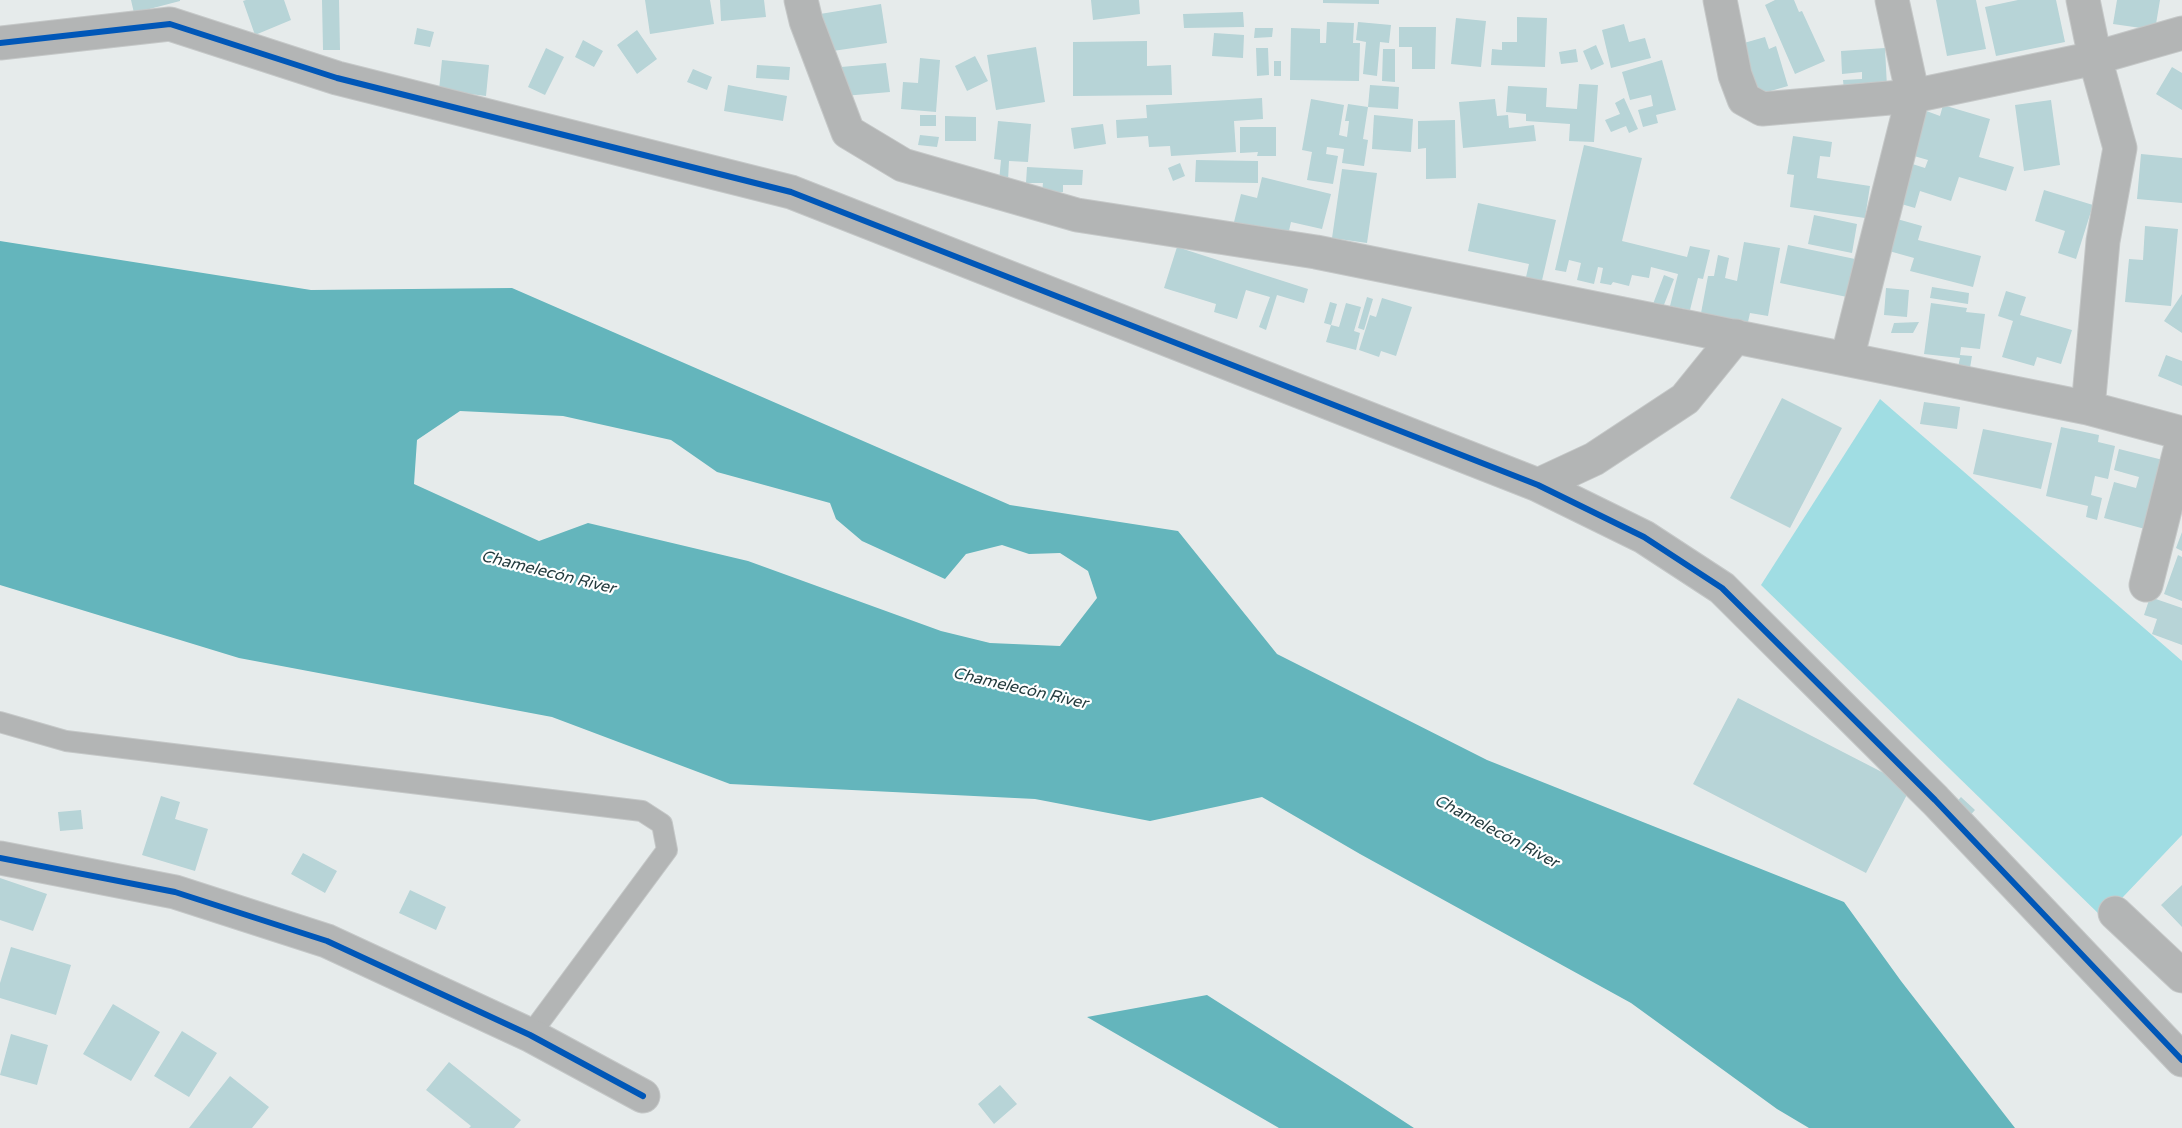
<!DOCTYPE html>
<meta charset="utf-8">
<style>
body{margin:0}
canvas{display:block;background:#e6ebeb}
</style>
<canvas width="2182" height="1128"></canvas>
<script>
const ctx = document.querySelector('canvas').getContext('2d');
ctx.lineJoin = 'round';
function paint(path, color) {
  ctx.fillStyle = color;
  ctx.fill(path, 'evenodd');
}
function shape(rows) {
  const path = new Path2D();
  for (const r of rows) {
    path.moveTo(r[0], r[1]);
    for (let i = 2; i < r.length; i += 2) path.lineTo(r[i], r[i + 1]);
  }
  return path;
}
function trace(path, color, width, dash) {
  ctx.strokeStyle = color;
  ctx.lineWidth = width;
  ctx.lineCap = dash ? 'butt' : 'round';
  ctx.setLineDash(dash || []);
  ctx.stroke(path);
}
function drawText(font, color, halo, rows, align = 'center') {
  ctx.font = font + ' "Varela Round",sans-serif';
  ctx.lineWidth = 4.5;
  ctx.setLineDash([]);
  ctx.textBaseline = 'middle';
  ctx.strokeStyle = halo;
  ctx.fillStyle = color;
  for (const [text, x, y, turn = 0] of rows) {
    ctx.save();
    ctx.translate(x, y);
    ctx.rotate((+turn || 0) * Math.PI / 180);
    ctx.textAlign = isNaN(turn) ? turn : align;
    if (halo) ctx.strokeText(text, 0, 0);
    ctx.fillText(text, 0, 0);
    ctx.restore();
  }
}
paint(shape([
 [1880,399,2182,661,2182,835,2103,918,1761,585]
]), '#a0dde3');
paint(shape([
 [0,241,311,290,512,288,1010,505,1178,531,1277,654,1487,760,1844,902,1901,981,2015,1128,1809,1128,1777,1109,1631,1003,1360,854,1262,797,1150,821,1035,799,730,784,552,717,239,658,0,585],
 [460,411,563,416,671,440,717,472,830,503,836,519,862,541,945,579,966,554,1002,545,1029,554,1060,553,1088,571,1097,598,1060,646,990,643,941,631,748,561,588,523,539,541,414,484,417,440],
 [1207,995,1345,1083,1414,1128,1279,1128,1087,1017]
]), '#64b5bc');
paint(shape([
 [131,0,180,0,180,1,134,13],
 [246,0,284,0,291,20,255,35,243,1],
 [322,0,339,0,340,50,323,50],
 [645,0,710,0,714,24,650,34],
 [720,0,764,0,766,17,721,21],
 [1091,0,1139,0,1140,14,1093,20],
 [1323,0,1379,0,1379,4,1323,3],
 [1775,0,1794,0,1799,12,1802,11,1825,61,1795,74,1765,5],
 [1936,0,1976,0,1986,49,1947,56],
 [2018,0,2056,0,2065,42,1996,56,1985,7],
 [2117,0,2160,0,2155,30,2113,24],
 [881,4,887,43,826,52,820,14],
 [1243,12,1244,27,1184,28,1183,14],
 [1517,17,1547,18,1545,67,1491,65,1492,49,1502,50,1502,42,1517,42],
 [1456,18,1486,21,1481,67,1451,64],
 [1327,22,1354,23,1353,43,1360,43,1359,81,1290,80,1291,28,1320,29,1320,43,1326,43],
 [1358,22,1391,25,1389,43,1380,42,1377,76,1363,74,1366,42,1356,40],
 [1624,24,1629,42,1645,38,1651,58,1611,68,1602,30],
 [1399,27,1436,27,1435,69,1412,69,1412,47,1399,47],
 [417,28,434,32,430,47,414,44],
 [1255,28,1273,28,1272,37,1254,38],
 [637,30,657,59,637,74,617,45],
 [1214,33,1244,35,1243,58,1212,56],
 [1765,37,1769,49,1776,46,1788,86,1753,96,1737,45],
 [583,40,603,51,594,67,575,57],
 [1147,41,1147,66,1171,65,1172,95,1073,96,1073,42],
 [1596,45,1604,64,1591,70,1583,51],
 [1036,47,1045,102,996,110,987,55],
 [546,48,564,57,545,95,528,87],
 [1256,48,1268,48,1269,75,1257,76],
 [1885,48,1887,87,1844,90,1843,80,1862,79,1862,72,1842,74,1841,51],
 [1383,49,1395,49,1395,82,1382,81],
 [1576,49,1578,62,1561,64,1559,52],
 [975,56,988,81,967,91,955,66],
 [920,58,940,60,936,112,901,109,903,82,918,83],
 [442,60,489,65,486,96,439,90],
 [1662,60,1676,110,1656,115,1658,123,1643,127,1638,110,1653,106,1651,95,1630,100,1622,72],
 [1274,61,1281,61,1281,76,1274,76],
 [886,63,890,92,844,96,841,67],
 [757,65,790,67,789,80,756,78],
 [2172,67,2182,73,2182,110,2156,94],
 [693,69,712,77,707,90,687,82],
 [1579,84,1598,85,1594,142,1569,141,1570,124,1526,121,1526,114,1506,112,1508,86,1547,88,1546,107,1577,109],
 [728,85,787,96,783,121,724,111],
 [1370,85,1399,87,1398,109,1368,107],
 [1262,98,1263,119,1234,121,1236,152,1171,156,1170,146,1149,147,1148,136,1117,138,1116,120,1147,118,1146,105],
 [1624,98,1638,129,1629,133,1626,126,1611,132,1605,120,1620,114,1615,103],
 [1311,99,1344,105,1339,135,1347,137,1349,121,1345,121,1348,104,1368,107,1363,139,1368,140,1364,166,1342,163,1344,149,1327,147,1326,154,1338,156,1333,184,1307,180,1312,152,1302,150],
 [1495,99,1497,116,1508,115,1509,128,1534,125,1536,141,1463,148,1459,102],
 [2051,100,2060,165,2024,171,2015,105],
 [1943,105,1990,119,1979,157,2014,167,2006,191,1959,177,1951,201,1920,191,1915,208,1891,201,1903,161,1925,168,1928,160,1907,154,1921,109,1940,116],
 [920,115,936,115,936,126,920,126],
 [1374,115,1413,119,1411,152,1372,149],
 [945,116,976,117,976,141,945,141],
 [1455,120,1456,178,1426,179,1426,148,1418,149,1418,121],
 [998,121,1031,124,1028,162,1009,161,1008,181,999,181,1001,160,994,159],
 [1103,124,1106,144,1074,149,1071,128],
 [1240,127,1276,127,1276,156,1257,156,1258,152,1240,153],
 [920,135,939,137,937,147,918,145],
 [1793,136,1832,142,1830,157,1820,156,1817,178,1870,186,1865,218,1790,207,1794,175,1787,174],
 [1584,145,1642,158,1622,241,1687,257,1690,246,1710,250,1703,279,1698,278,1690,310,1670,306,1678,274,1651,267,1649,278,1632,275,1629,286,1613,282,1611,285,1600,283,1603,268,1598,267,1594,284,1577,280,1581,263,1569,260,1566,272,1555,270],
 [2141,154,2182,158,2182,203,2137,199],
 [1196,160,1258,161,1258,183,1195,182],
 [1180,163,1185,176,1173,181,1168,168],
 [1027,167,1083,170,1082,185,1063,185,1063,192,1042,192,1043,183,1026,183],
 [1342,169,1377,173,1367,243,1332,238],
 [1262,177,1331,194,1322,229,1291,222,1288,235,1234,222,1241,194,1257,198],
 [2044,190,2093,205,2076,259,2058,253,2065,231,2035,221],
 [1478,203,1556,220,1540,289,1524,286,1529,264,1468,251],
 [1814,215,1857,224,1852,253,1808,244],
 [1897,219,1922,226,1918,240,1981,256,1973,287,1910,271,1914,258,1889,251],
 [2145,226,2178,229,2171,306,2125,302,2129,259,2143,260],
 [1744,242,1780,248,1768,316,1750,313,1748,322,1701,313,1708,276,1714,276,1718,255,1729,258,1725,278,1737,281],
 [1788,245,1855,259,1847,297,1780,283],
 [1177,247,1308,289,1304,303,1277,295,1266,330,1259,327,1270,297,1246,290,1237,319,1214,312,1216,304,1164,288],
 [1664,275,1674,279,1660,315,1650,312],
 [1932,287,1969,293,1968,304,1930,298],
 [1886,288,1909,290,1907,317,1884,315],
 [2006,291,2026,297,2020,315,2072,330,2061,364,2037,357,2034,366,2002,357,2013,321,1998,316],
 [2182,294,2182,333,2164,321],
 [1367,297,1373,299,1364,330,1358,328],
 [1382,298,1412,307,1396,356,1381,351,1379,357,1359,350,1370,315,1376,317],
 [1330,302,1337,304,1331,325,1324,323],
 [1346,303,1361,307,1354,331,1360,333,1356,350,1326,342,1331,325,1339,327],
 [1931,303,1967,308,1966,312,1985,314,1980,349,1961,347,1960,355,1972,356,1970,368,1958,367,1960,358,1924,354],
 [1919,322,1913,333,1891,333,1894,323],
 [2166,355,2182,361,2182,386,2158,376],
 [1782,398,1842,428,1790,528,1730,498],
 [1924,402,1960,407,1957,429,1920,424],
 [2061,427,2099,435,2098,442,2115,446,2108,479,2095,476,2091,495,2102,498,2097,520,2086,517,2088,506,2046,496],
 [1983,429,2052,443,2041,489,1973,474],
 [2119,449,2163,460,2145,529,2104,518,2114,482,2136,488,2139,477,2114,470],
 [2182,532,2182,551,2176,548],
 [2178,555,2182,557,2182,601,2164,594],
 [2150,597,2182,608,2182,645,2152,634,2157,619,2144,615],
 [1738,698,1911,787,1866,873,1693,784],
 [161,796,180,802,175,819,208,829,195,871,142,855],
 [1961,797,1975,810,1966,820,1952,807],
 [81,810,83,829,60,831,58,812],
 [303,853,337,871,325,893,291,874],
 [0,878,47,894,33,931,0,920],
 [2182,885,2182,927,2161,905],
 [410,890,446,907,436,930,399,913],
 [11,947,71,965,56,1015,0,998,0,983],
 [113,1004,160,1032,131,1081,83,1054],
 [182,1031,217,1053,189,1097,154,1076],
 [11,1034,48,1045,37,1085,0,1075],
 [449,1062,521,1120,514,1128,469,1128,471,1126,426,1090],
 [230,1076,269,1107,252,1128,189,1128],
 [1000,1085,1017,1104,994,1124,978,1104]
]), '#b7d4d7');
const lane = shape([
 [0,722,66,741,642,811,662,824,667,850,530,1035]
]);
const street = shape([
 [801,0,806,21,848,132,903,165,1077,215,1316,252,2088,408,2182,433],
 [1720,0,1735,75,1744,99,1762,109,1913,96,2095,58,2182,33],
 [2083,0,2095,58,2120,148,2103,241,2088,408],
 [0,43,170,24,337,78,791,192,1538,485,1644,537,1722,588,1935,800,2182,1060],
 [1847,359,1913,96,1892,0],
 [1538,485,1594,459,1685,399,1736,336],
 [2146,585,2182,442],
 [0,858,175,892,327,941,530,1035,643,1096],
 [2115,913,2182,976]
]);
trace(lane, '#c5c8c8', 22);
trace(street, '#c5c8c8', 35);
trace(lane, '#b3b5b5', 20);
trace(street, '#b3b5b5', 33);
trace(shape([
 [0,43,170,24,337,78,791,192,1538,485,1644,537,1722,588,1935,800,2182,1060],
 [0,858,175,892,327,941,530,1035,643,1096]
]), '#0057b8', 6);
drawText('italic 16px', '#243c3f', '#fff', [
 ["Chamelecón River",548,573,14],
 ["Chamelecón River",1020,689,13],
 ["Chamelecón River",1496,832,28]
]);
</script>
